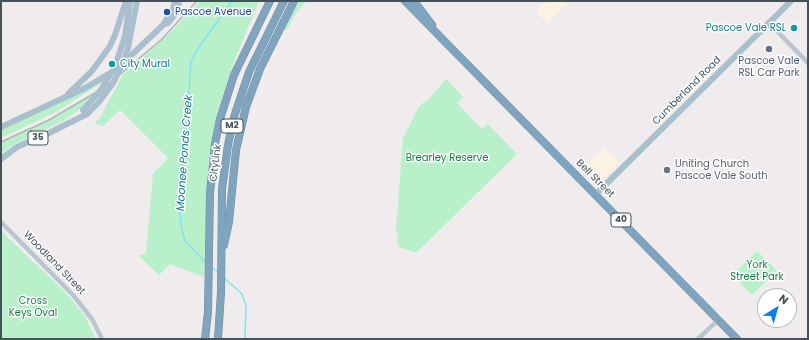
<!DOCTYPE html>
<style>
body{margin:0}
#map{position:relative;width:809px;height:340px;overflow:hidden;background:#f0eced;font-family:Poppins,sans-serif}
canvas{display:block}
.frame{position:absolute;inset:0;border:2px solid #44525b;pointer-events:none}
.north{position:absolute;left:757px;top:288px;width:40px;height:40px;box-sizing:border-box;background:#fff;border:1px solid #b4babd;border-radius:50%;rotate:37deg;font-size:11px;font-weight:700;line-height:16px;text-align:center;color:#44525b}
.north::after{content:'';display:block;margin:auto;width:14px;height:18px;background:#107fe5;clip-path:polygon(50% 0,100% 100%,50% 72%,0 100%)}
</style>
<div id="map">
<canvas width="809" height="340"></canvas>
<div class="frame"></div>
<div class="north">N</div>
</div>
<script>
const ctx = document.querySelector('canvas').getContext('2d');
ctx.lineJoin = 'round';
function paint(path, color) {
  ctx.fillStyle = color;
  ctx.fill(path, 'evenodd');
}
function shape(rows) {
  const path = new Path2D();
  for (const r of rows) {
    path.moveTo(r[0], r[1]);
    for (let i = 2; i < r.length; i += 2) path.lineTo(r[i], r[i + 1]);
  }
  return path;
}
function trace(path, color, width, dash) {
  ctx.strokeStyle = color;
  ctx.lineWidth = width;
  ctx.lineCap = dash ? 'butt' : 'round';
  ctx.setLineDash(dash || []);
  ctx.stroke(path);
}
function drawText(font, color, halo, rows, align = 'center') {
  ctx.font = font + ' Poppins,sans-serif';
  ctx.lineWidth = 3;
  ctx.setLineDash([]);
  ctx.textBaseline = 'middle';
  ctx.strokeStyle = halo;
  ctx.fillStyle = color;
  for (const [text, x, y, turn = 0] of rows) {
    ctx.save();
    ctx.translate(x, y);
    ctx.rotate((+turn || 0) * Math.PI / 180);
    ctx.textAlign = isNaN(turn) ? turn : align;
    if (halo) ctx.strokeText(text, 0, 0);
    ctx.fillText(text, 0, 0);
    ctx.restore();
  }
}
paint(shape([
 [547,1,563,1,566,4,547,23,536,11],
 [604,147,619,162,600,181,593,181,582,170]
]), '#fcf3e3');
paint(shape([
 [200,1,259,1,232,67,218,110,208,163,204,277,170,264,159,275,139,256,146,253,153,174,168,158,120,110,103,126,94,123,100,118,123,74,167,36],
 [298,1,307,1,296,13,286,31,284,29],
 [106,78,103,82,56,112,1,138,1,130],
 [446,79,463,97,457,103,482,129,488,124,517,154,417,252,414,252,400,247,397,242,398,237,396,230,403,138,420,105,429,99],
 [95,93,81,108,65,120,13,145,1,154,1,143,55,118],
 [1,231,65,292,85,316,96,339,1,339],
 [757,251,777,271,752,295,732,275]
]), '#b7f0c9');
trace(shape([
 [206,263,185,241,182,230,180,215,191,62,197,50,232,1],
 [211,267,219,273],
 [223,277,242,294,246,305,245,339]
]), '#82e2ef', 1.5);
const highway = shape([
 [405,1,737,339],
 [414,1,432,25],
 [224,245,229,222,236,150,246,107,260,69,294,1],
 [205,339,208,312,210,193,215,144,220,119,234,75,270,1],
 [218,339,221,292,222,189,228,145,234,117,249,72,284,1]
]);
trace(highway, '#6d8faa', 8);
trace(shape([
 [769,23,808,63],
 [1,222,73,295,92,319,102,339],
 [698,339,718,320]
]), '#bac6cd', 4.5);
trace(shape([
 [163,25,168,23,177,12,179,1],
 [128,48,137,1],
 [121,65,163,25,173,9,175,1],
 [115,67,125,36,130,1],
 [68,94,92,71,110,46,115,35,126,1],
 [1,127,85,88,112,72],
 [1,159,17,147,51,132,87,114],
 [596,194,791,1]
]), '#aabfcd', 6);
trace(highway, '#81a4be', 7);
trace(shape([
 [1,142,49,120,105,87,161,40,197,1]
]), '#aeb3b8', 1.5);
trace(shape([
 [83,110,100,91,115,67],
 [87,114,99,102,113,83,123,63,128,48]
]), '#aabfcd', 6);
for (const [x, y, r, color] of [
 [167,12,4,"#1a4fb4"],
 [794,28,4,"#0f9aa8"],
 [769,49,4,"#5c6f8a"],
 [112,64,4,"#0f9aa8"],
 [667,170,4,"#6b7280"]
]) {
  const dot = new Path2D();
  dot.arc(x, y, r, 0, 2 * Math.PI);
  ctx.fillStyle = color;
  ctx.fill(dot);
  trace(dot, '#fff', 1.5);
}
for (const [x, y, w] of [
 [232,126,22],
 [38,138,20],
 [621,220,20]
]) {
  const box = new Path2D();
  box.roundRect(x - w / 2, y - 7, w, 14, 3);
  ctx.fillStyle = '#fff';
  ctx.fill(box);
  trace(box, '#44525b', 1);
}
drawText('bold 9px', '#44525b', null, [
 ["M2",232,126],
 ["35",38,138],
 ["40",621,220]
]);
drawText('10px', '#164399', '#fff', [
 ["Pascoe Avenue",175,12]
], 'left');
drawText('10px', '#0d838f', '#fff', [
 ["Pascoe Vale RSL",786,28],
 ["City Mural",120,64,"left"]
], 'right');
drawText('10px', '#4e5e75', '#fff', [
 ["Pascoe Vale",769,61],
 ["RSL Car Park",769,73]
]);
drawText('10px', '#44525b', '#fff', [
 ["Cumberland Road",687,91,-45],
 ["CityLink",216,163,-83],
 ["Bell Street",595,179,45],
 ["Woodland Street",54,263,46]
]);
drawText('10px', '#127f40', '#fff', [
 ["Brearley Reserve",447,158],
 ["York",757,265],
 ["Street Park",757,277],
 ["Cross",33,301],
 ["Keys Oval",33,313]
]);
drawText('10px', '#5b616d', '#fff', [
 ["Uniting Church",675,164],
 ["Pascoe Vale South",675,176]
], 'left');
drawText('italic 11px', '#087c8d', '#fff', [
 ["Moonee Ponds Creek",185,153,-86]
]);
</script>
